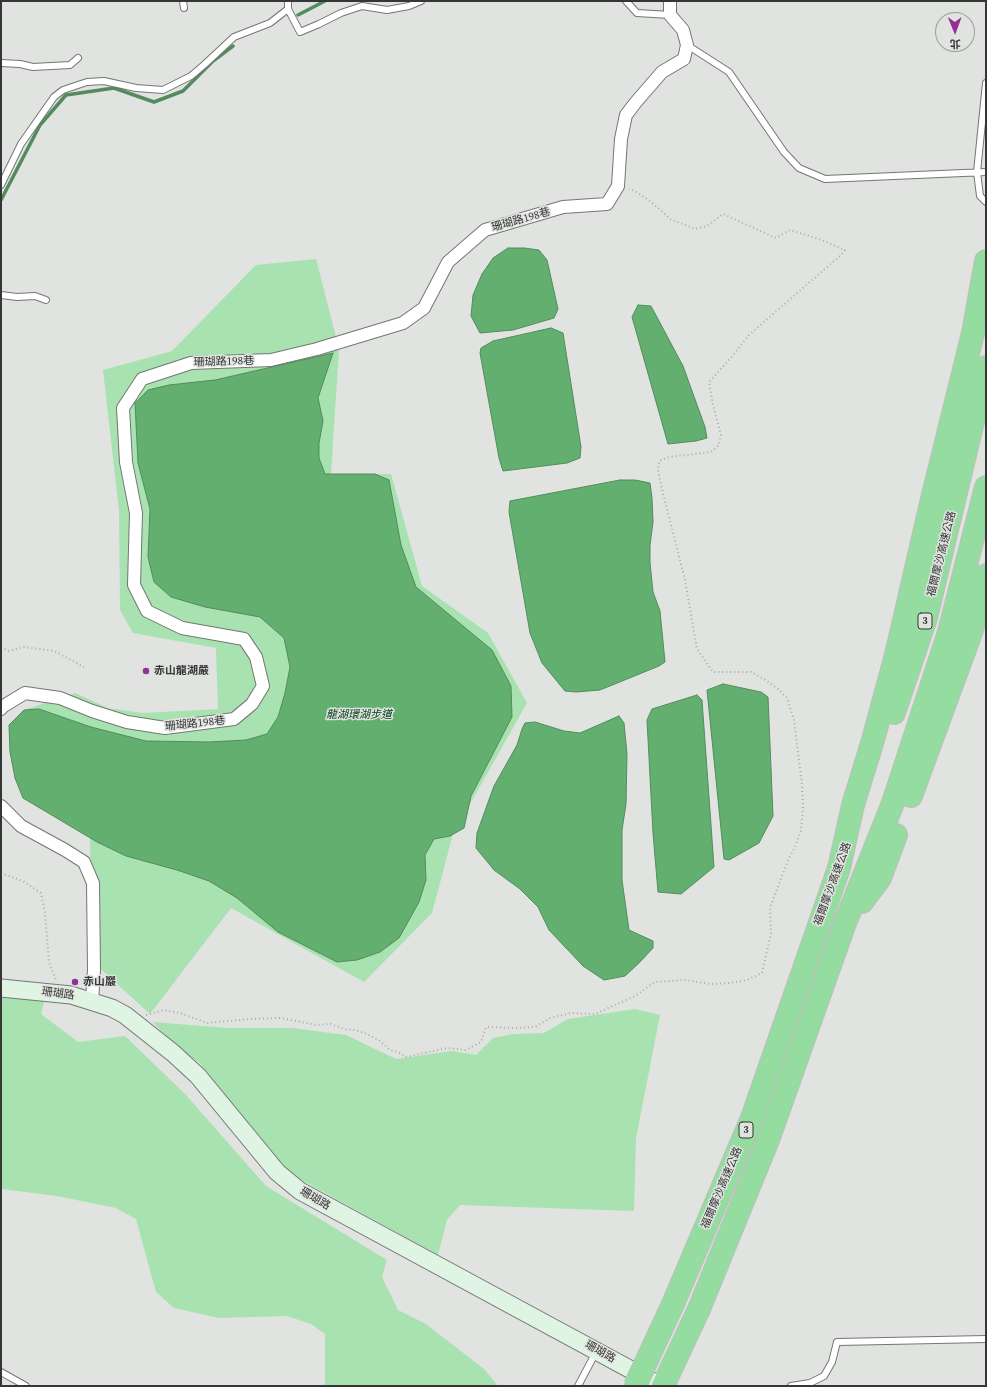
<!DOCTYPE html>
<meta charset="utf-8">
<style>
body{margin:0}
#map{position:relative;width:987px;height:1387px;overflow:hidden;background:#e0e3e0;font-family:"Source Serif 4","Noto Sans TC",serif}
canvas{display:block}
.frame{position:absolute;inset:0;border:2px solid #353635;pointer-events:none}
.north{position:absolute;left:935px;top:12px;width:40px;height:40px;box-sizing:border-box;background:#e0e3e0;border:1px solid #9c9e9c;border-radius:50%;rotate:179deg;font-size:11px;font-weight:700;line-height:16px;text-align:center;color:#353635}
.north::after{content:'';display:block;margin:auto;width:14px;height:18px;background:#952f94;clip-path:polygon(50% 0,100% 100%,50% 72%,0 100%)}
</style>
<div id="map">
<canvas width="987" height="1387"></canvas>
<div class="frame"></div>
<div class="north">北</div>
</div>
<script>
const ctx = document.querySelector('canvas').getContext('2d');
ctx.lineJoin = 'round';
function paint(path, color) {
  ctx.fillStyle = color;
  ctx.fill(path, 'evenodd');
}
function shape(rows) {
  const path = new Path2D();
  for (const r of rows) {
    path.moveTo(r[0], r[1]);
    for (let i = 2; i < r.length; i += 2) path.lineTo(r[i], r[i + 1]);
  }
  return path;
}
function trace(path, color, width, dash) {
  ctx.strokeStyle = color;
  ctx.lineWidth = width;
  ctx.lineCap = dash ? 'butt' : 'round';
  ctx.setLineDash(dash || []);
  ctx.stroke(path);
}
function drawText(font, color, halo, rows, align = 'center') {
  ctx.font = font + ' "Source Serif 4","Noto Sans TC",serif';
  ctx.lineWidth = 3;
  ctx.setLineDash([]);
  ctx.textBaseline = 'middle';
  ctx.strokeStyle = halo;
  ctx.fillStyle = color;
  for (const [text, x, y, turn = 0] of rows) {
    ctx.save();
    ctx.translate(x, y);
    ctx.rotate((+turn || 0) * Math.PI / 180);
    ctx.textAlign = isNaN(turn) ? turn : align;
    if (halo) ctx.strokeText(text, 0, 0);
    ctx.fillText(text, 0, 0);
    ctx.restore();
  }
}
paint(shape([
 [316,259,339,349,331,474,391,474,422,586,488,633,527,703,453,834,432,913,364,982,231,908,150,1014,92,961,90,837,23,798,24,710,75,693,108,708,142,713,218,709,216,648,133,633,120,610,119,511,103,370,172,351,256,265],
 [1,996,45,998,41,1014,78,1042,125,1036,185,1094,266,1186,387,1260,382,1277,398,1310,426,1324,484,1369,498,1386,325,1386,325,1334,311,1324,287,1316,219,1318,174,1308,156,1292,136,1219,116,1208,57,1196,1,1189],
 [635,1009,660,1015,636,1138,634,1211,460,1205,447,1220,438,1255,296,1177,266,1150,223,1097,201,1064,175,1046,153,1022,227,1028,292,1028,346,1035,396,1059,452,1051,476,1055,493,1038,513,1034,544,1033,568,1019]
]), '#a8e2b0');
const water = shape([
 [508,248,524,248,539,250,547,260,558,309,554,318,513,330,480,333,471,316,473,295,482,274,493,258,508,248],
 [638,305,651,306,683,366,705,427,707,438,696,441,668,444,632,317,638,305],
 [551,328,563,333,581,447,580,458,567,463,503,471,499,458,480,353,481,348,493,341,551,328],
 [333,353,318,398,323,421,319,443,319,458,325,474,375,474,389,480,401,545,416,587,492,650,511,686,512,717,471,796,464,828,450,836,434,839,425,855,426,880,419,902,399,938,380,952,357,960,337,962,278,932,237,898,209,881,177,870,126,856,97,842,23,798,15,778,10,752,9,725,24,710,39,709,91,727,146,741,209,742,246,740,267,734,278,717,285,693,290,667,284,638,260,617,205,607,171,597,154,582,148,557,150,509,138,463,135,403,148,390,169,385,215,380,333,353],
 [620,480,635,480,650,483,652,498,653,522,650,545,650,563,653,592,660,611,665,662,659,666,600,690,576,692,565,691,542,663,530,633,509,512,510,501,620,480],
 [723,684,761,692,768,697,773,816,759,843,729,860,724,859,707,690,723,684],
 [697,695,702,700,714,867,681,894,658,892,653,833,647,720,652,709,697,695],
 [619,716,624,723,627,754,626,804,622,830,622,880,629,930,653,941,653,948,640,962,625,976,604,980,583,966,549,930,538,907,520,889,494,870,476,848,477,833,494,786,517,745,522,729,525,723,535,722,564,731,580,733,619,716]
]);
paint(water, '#62af6f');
trace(water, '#548b5e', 1);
trace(shape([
 [298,15,325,1],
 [1,200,40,125,66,95,114,88,154,102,183,91,213,61,233,46]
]), '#548b5e', 3.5);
const lane = shape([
 [183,1,184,8],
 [626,1,637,13,670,15],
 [288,9,300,32,319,24,341,13,362,6,387,10,409,6,421,1],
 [687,45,729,72,784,152,799,168,825,179,986,172],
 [1,63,20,64,33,67,70,65,78,58],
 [986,83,977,172,980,196,986,202],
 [1,185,21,144,54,97,63,90,87,82,104,81,136,88,163,90,191,76,205,64,234,37,270,23,288,9,288,1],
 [1,295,17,297,35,296,46,300],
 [1,1372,26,1386],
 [578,1386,596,1352],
 [791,1386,810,1383,824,1376,832,1362,837,1342,986,1339]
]);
const street = shape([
 [1,709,2,707,25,693,60,698,92,711,127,722,165,728,234,719,252,704,263,686,256,657,244,639,182,628,147,611,134,585,136,513,126,462,123,408,142,379,191,363,271,360,317,349,403,323,424,308,448,262,485,230,563,207,607,204,618,186,621,139,626,115,636,102,662,72,684,59,687,45,683,30,670,15,670,1],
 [1,806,21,826,65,850,84,862,93,883,94,970,92,1001]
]);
const secondary = shape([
 [1,988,71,995,112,1008,125,1015,173,1053,198,1076,277,1172,300,1191,661,1386]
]);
const highway = shape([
 [894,713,926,618,986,367],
 [911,796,972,630,986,575],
 [839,868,853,805,873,740,896,655,932,499,973,333,986,261],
 [862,902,880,878,896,835],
 [663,1386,699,1309,768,1140,845,923,893,803,949,632,986,487]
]);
trace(lane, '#747674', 8);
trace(street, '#747674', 14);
trace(secondary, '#747674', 19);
trace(highway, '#bebfbe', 24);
trace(shape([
 [1,647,9,651,24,647,54,651,84,667],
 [1,873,23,881,41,893,45,913,49,962,56,980],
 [146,1015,164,1010,180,1013,207,1023,251,1019,280,1018,317,1025,331,1024,344,1029,355,1030,367,1034,380,1041,390,1050,398,1052,406,1057,447,1048,466,1050,481,1042,486,1027,516,1028,535,1027,550,1018,571,1013,595,1014,635,996,655,982,686,980,710,984,730,983,747,980,762,973,771,933,770,908,788,860,794,849,801,831,803,808,802,785,794,720,787,698,778,689,764,679,751,672,713,672,697,649,685,580,661,485,658,470,659,461,669,457,711,452,719,445,721,435,713,405,709,382,730,359,749,335,841,255,845,250,819,239,790,230,776,238,723,214,707,226,695,229,670,219,663,212,647,199,635,191,629,189]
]), '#a9aba9', 2, [1, 3]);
trace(lane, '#fff', 6);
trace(street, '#fff', 12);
trace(secondary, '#dff4e2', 17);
trace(highway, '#94dc9f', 22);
const highwayBridge = shape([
 [635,1386,673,1304,752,1118,839,868]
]);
trace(highwayBridge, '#bebfbe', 24, []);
trace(highwayBridge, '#94dc9f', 22);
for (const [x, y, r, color] of [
 [146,671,4,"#952f94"],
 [75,982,4,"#952f94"]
]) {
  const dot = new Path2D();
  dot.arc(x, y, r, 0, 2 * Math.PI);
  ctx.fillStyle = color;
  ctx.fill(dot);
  trace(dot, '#e0e3e0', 1.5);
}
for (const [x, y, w] of [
 [925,621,14],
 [746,1130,14]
]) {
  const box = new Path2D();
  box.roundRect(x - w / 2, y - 8, w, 16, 3);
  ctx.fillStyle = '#e0e3e0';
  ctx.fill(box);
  trace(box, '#353635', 1);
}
drawText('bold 10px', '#353635', null, [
 ["3",925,621],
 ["3",746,1130]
]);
drawText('11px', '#353635', '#e0e3e0', [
 ["珊瑚路198巷",521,220,-16],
 ["珊瑚路198巷",224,362,-2],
 ["福爾摩沙高速公路",942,554,-76],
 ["珊瑚路198巷",195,724,-6],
 ["福爾摩沙高速公路",833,884,-70],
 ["珊瑚路",58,994,8],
 ["福爾摩沙高速公路",722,1188,-67],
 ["珊瑚路",315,1199,30],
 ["珊瑚路",600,1352,29]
]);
drawText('bold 11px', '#353635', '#e0e3e0', [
 ["赤山龍湖嚴",154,671],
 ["赤山巖",83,982]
], 'left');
drawText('italic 11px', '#074319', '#e0e3e0', [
 ["龍湖環湖步道",359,715]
]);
</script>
